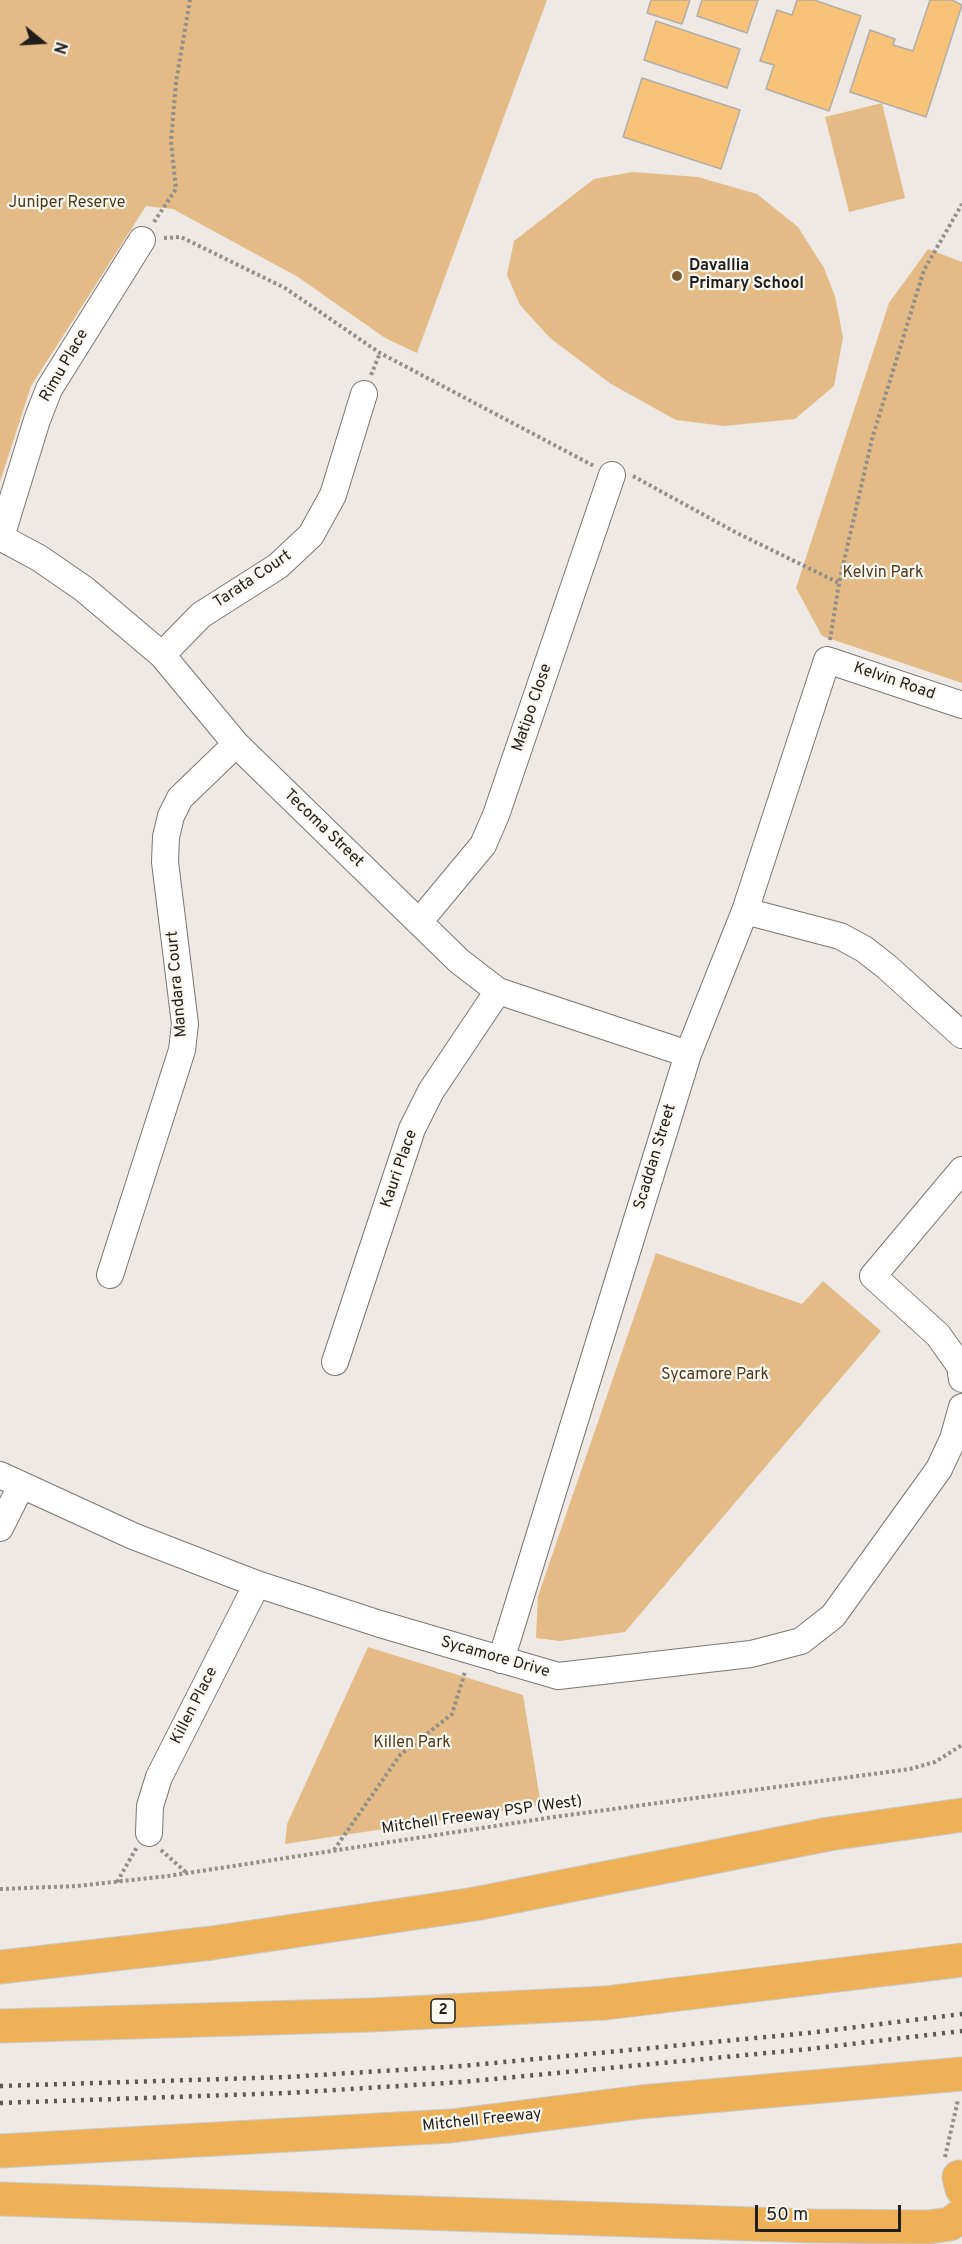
<!DOCTYPE html>
<style>
body{margin:0}
#map{position:relative;width:962px;height:2244px;overflow:hidden;background:#eee9e4;font-family:Overpass,sans-serif}
canvas{display:block}
.north{position:absolute;left:12px;top:12px;width:60px;height:60px;-webkit-text-stroke:4px #fbf7f1;paint-order:stroke;rotate:108deg;font-size:16px;font-weight:700;line-height:24px;text-align:center;color:#201e1c}
.north::after{content:'';display:block;margin:auto;width:21px;height:27px;background:#201e1c;clip-path:polygon(50% 0,100% 100%,50% 72%,0 100%)}
.scale{position:absolute;left:755px;top:2205px;width:146px;height:27px;box-sizing:border-box;border:3px solid #201e1c;border-top:0;padding-left:8px;font-size:18px;line-height:21px;white-space:nowrap;color:#201e1c;-webkit-text-stroke:4px #fbf7f1;paint-order:stroke}
</style>
<div id="map">
<canvas width="962" height="2244"></canvas>
<div class="north">N</div>
<div class="scale">50 m</div>
</div>
<script>
const ctx = document.querySelector('canvas').getContext('2d');
ctx.lineJoin = 'round';
function paint(path, color) {
  ctx.fillStyle = color;
  ctx.fill(path, 'evenodd');
}
function shape(rows) {
  const path = new Path2D();
  for (const r of rows) {
    path.moveTo(r[0], r[1]);
    for (let i = 2; i < r.length; i += 2) path.lineTo(r[i], r[i + 1]);
  }
  return path;
}
function trace(path, color, width, dash) {
  ctx.strokeStyle = color;
  ctx.lineWidth = width;
  ctx.lineCap = dash ? 'butt' : 'round';
  ctx.setLineDash(dash || []);
  ctx.stroke(path);
}
function drawText(font, color, halo, rows, align = 'center') {
  ctx.font = font + ' Overpass,sans-serif';
  ctx.lineWidth = 4.5;
  ctx.setLineDash([]);
  ctx.textBaseline = 'middle';
  ctx.strokeStyle = halo;
  ctx.fillStyle = color;
  for (const [text, x, y, turn = 0] of rows) {
    ctx.save();
    ctx.translate(x, y);
    ctx.rotate((+turn || 0) * Math.PI / 180);
    ctx.textAlign = isNaN(turn) ? turn : align;
    if (halo) ctx.strokeText(text, 0, 0);
    ctx.fillText(text, 0, 0);
    ctx.restore();
  }
}
paint(shape([
 [0,0,547,0,417,353,385,338,298,277,173,209,146,206,31,386,0,482],
 [882,103,905,198,849,212,825,117],
 [633,172,698,177,757,194,798,227,824,268,835,296,843,338,834,386,795,419,724,426,676,420,611,384,550,338,520,305,507,275,514,241,594,179],
 [928,249,962,262,962,683,822,636,796,588,889,303],
 [656,1253,802,1304,823,1281,881,1331,625,1632,560,1641,536,1638,538,1596],
 [368,1647,523,1695,541,1805,285,1844,287,1824]
]), '#e4bb86');
const building = shape([
 [651,0,690,0,682,24,647,13,651,0],
 [702,0,758,0,747,33,697,16,702,0],
 [797,0,814,0,861,16,829,111,766,89,774,65,760,61,777,10,792,15,797,0],
 [930,0,952,0,962,5,926,117,850,92,870,30,895,39,893,45,913,51,930,0],
 [656,21,740,49,727,88,644,60,656,21],
 [642,78,740,110,721,169,623,137,642,78]
]);
paint(building, '#f8c278');
trace(building, '#b1ada8', 1.5);
const minor = shape([
 [0,537,39,558,84,589,162,655,236,744,459,961,498,991,688,1054],
 [1,537,37,420,49,389,142,240],
 [162,655,201,615,278,566,311,535,333,495,364,394],
 [745,911,840,936,864,949,887,967,962,1035],
 [419,922,483,845,496,815,612,475],
 [962,1170,873,1276,938,1335,960,1366,962,1379],
 [110,1275,182,1050,185,1024,165,862,166,837,171,816,180,798,236,744],
 [335,1362,412,1129,431,1091,498,991],
 [0,1475,133,1536,257,1584,380,1624,558,1676,751,1654,801,1641,833,1616,939,1469,953,1439,962,1407],
 [0,1528,21,1486],
 [501,1660,688,1054,745,911,827,660,962,705],
 [149,1833,150,1806,159,1777,257,1584]
]);
const highway = shape([
 [0,1967,212,1943,475,1904,829,1834,962,1815],
 [0,2026,371,2015,605,2003,962,1960],
 [0,2151,451,2126,641,2102,962,2074],
 [959,2177,962,2189],
 [0,2199,813,2226,929,2227,950,2224,962,2215]
]);
trace(minor, '#7b7772', 28);
trace(highway, '#c9c9c9', 35);
trace(shape([
 [154,222,176,189,171,141,176,82,190,0],
 [164,238,181,237,285,288,380,353,594,466],
 [371,375,380,353],
 [633,476,735,532,839,583],
 [830,640,839,583,872,439,924,270,962,204],
 [161,1850,187,1873],
 [334,1850,400,1755,452,1714,465,1672],
 [117,1882,137,1847],
 [0,1889,77,1886,168,1876,554,1817,910,1769,935,1762,962,1745],
 [945,2157,958,2100]
]), '#928e8a', 4, [3, 3]);
trace(minor, '#fff', 26);
trace(highway, '#efb157', 33);
trace(shape([
 [0,2086,287,2077,462,2066,808,2033,962,2014],
 [0,2103,287,2093,462,2082,809,2049,962,2031]
]), '#5a5754', 4.5, [3, 6]);
for (const [x, y, r, color] of [
 [677,276,6,"#795a2f"]
]) {
  const dot = new Path2D();
  dot.arc(x, y, r, 0, 2 * Math.PI);
  ctx.fillStyle = color;
  ctx.fill(dot);
  trace(dot, '#fbf7f1', 2);
}
for (const [x, y, w] of [
 [443,2011,24]
]) {
  const box = new Path2D();
  box.roundRect(x - w / 2, y - 12, w, 24, 4.5);
  ctx.fillStyle = '#fbf7f1';
  ctx.fill(box);
  trace(box, '#201e1c', 1.5);
}
drawText('bold 15px', '#201e1c', null, [
 ["2",443,2011]
]);
drawText('16px', '#4e3818', '#fbf7f1', [
 ["Juniper Reserve",67,204],
 ["Kelvin Park",883,574],
 ["Sycamore Park",715,1376],
 ["Killen Park",412,1744]
]);
drawText('bold 16px', '#201e1c', '#fbf7f1', [
 ["Davallia",689,267],
 ["Primary School",689,285]
], 'left');
drawText('16px', '#201e1c', '#fbf7f1', [
 ["Rimu Place",65,366,-60],
 ["Tarata Court",253,580,-34],
 ["Kelvin Road",894,682,19],
 ["Matipo Close",533,708,-71],
 ["Tecoma Street",323,829,44],
 ["Mandara Court",178,984,-95],
 ["Scaddan Street",656,1157,-73],
 ["Kauri Place",400,1169,-71],
 ["Sycamore Drive",495,1658,16],
 ["Killen Place",195,1706,-63],
 ["Mitchell Freeway PSP (West)",482,1816,-8],
 ["Mitchell Freeway",482,2121,-6]
]);
</script>
